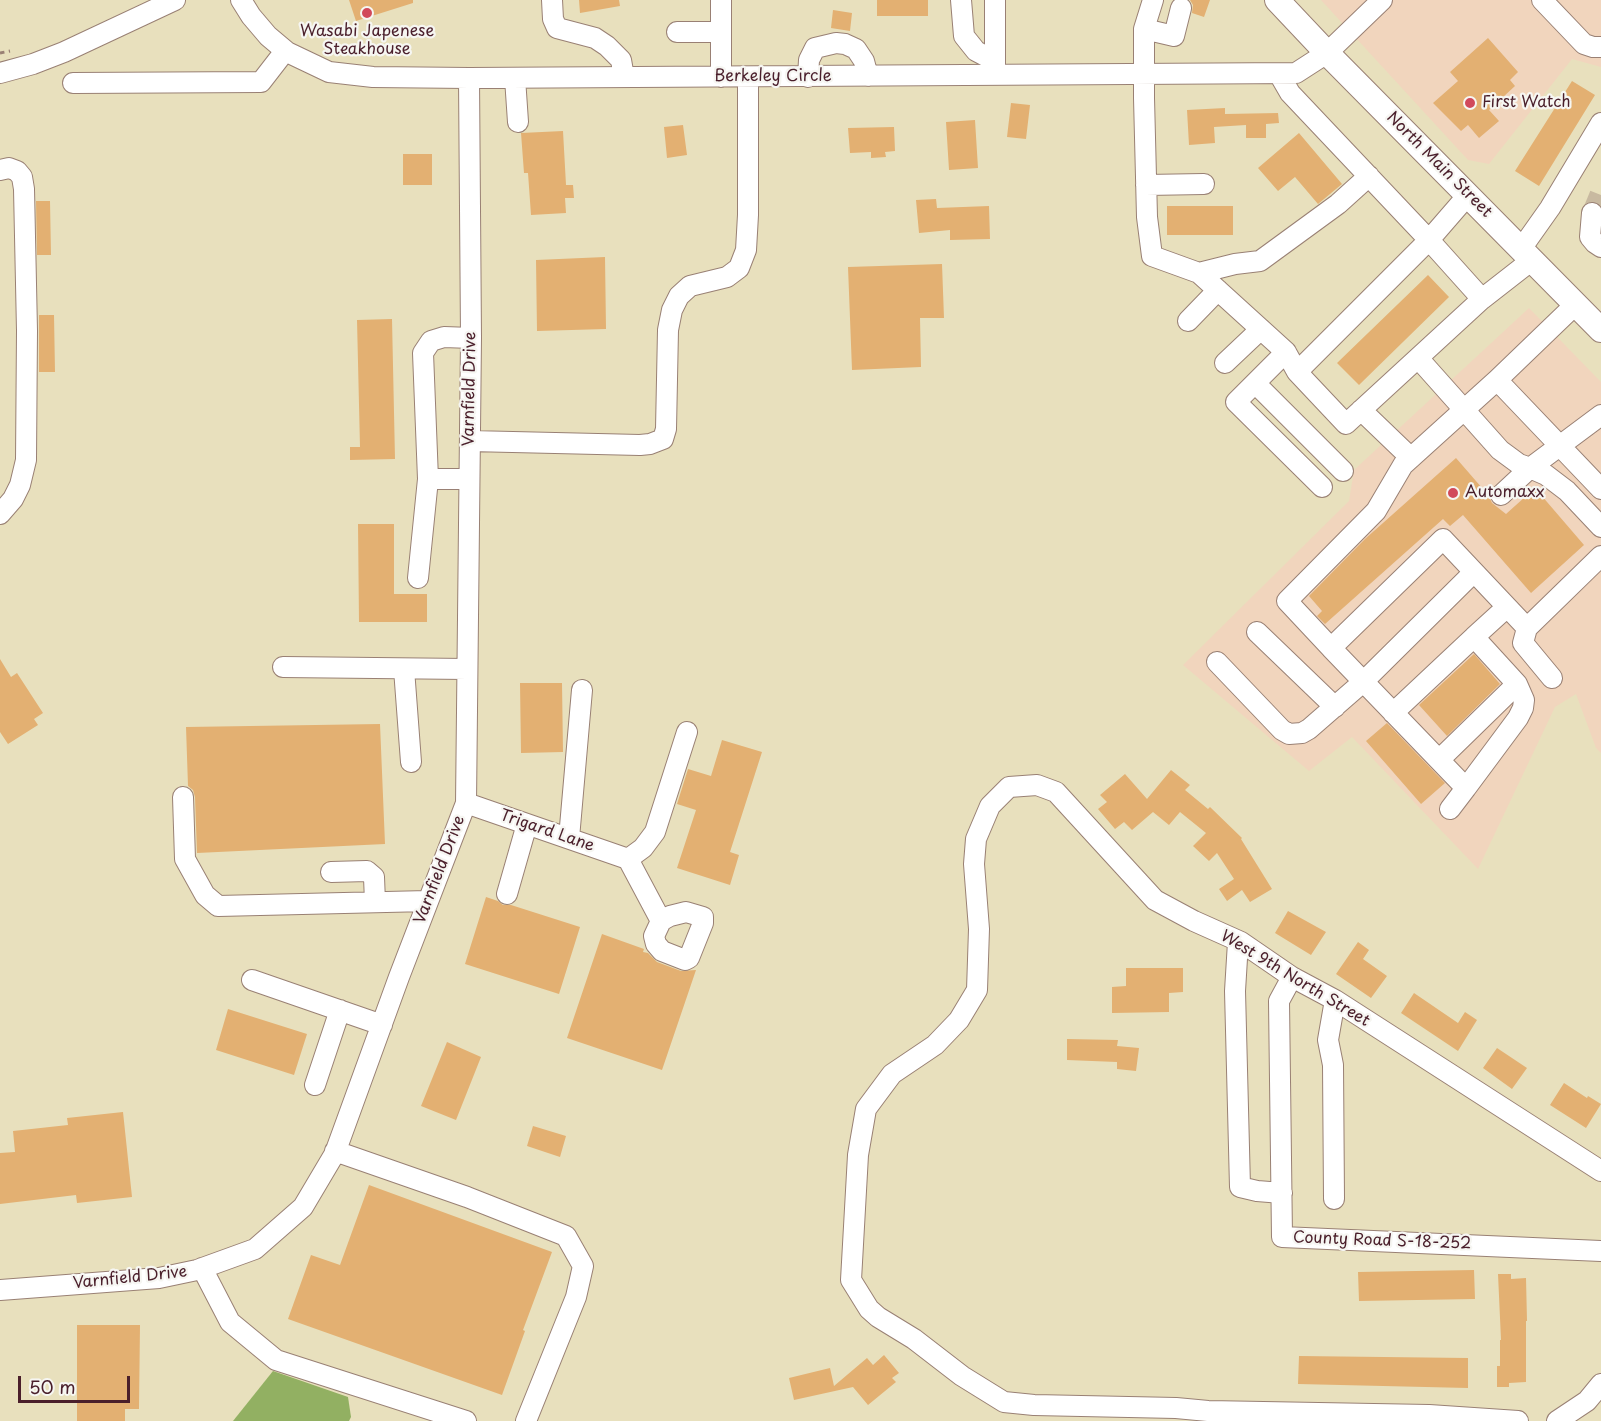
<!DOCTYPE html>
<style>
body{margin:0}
#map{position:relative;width:1601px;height:1421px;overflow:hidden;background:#e8e0bd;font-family:"Playpen Sans",sans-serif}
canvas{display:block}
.scale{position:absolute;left:18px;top:1376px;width:112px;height:27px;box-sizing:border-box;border:3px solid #4a1f2b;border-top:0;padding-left:8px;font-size:18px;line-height:21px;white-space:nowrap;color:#4a1f2b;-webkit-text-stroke:4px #f6f6f2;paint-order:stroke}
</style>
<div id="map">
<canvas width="1601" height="1421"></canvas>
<div class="scale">50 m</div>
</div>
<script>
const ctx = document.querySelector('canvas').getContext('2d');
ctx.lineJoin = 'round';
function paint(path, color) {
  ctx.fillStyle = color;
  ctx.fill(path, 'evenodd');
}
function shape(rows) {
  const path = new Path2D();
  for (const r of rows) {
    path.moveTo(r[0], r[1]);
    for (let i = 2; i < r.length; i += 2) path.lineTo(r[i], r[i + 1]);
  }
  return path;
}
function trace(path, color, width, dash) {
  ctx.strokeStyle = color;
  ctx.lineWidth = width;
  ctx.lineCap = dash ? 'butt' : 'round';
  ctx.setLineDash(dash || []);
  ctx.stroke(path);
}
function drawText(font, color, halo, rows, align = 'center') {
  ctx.font = font + ' "Playpen Sans",sans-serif';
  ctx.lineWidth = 4.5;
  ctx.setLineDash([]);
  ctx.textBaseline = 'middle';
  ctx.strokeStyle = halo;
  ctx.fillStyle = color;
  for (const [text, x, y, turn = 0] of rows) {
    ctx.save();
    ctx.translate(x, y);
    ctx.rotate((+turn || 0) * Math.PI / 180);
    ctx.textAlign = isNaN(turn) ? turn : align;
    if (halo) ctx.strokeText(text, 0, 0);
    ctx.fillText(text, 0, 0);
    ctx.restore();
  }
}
paint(shape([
 [1321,0,1601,0,1601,67,1572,59,1489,164,1468,160],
 [1529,308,1601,382,1601,753,1596,748,1576,694,1555,707,1478,869,1352,737,1309,771,1183,665,1349,501,1354,470]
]), '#f1d5bd');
paint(shape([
 [273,1371,348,1397,351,1417,349,1421,233,1421]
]), '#92b062');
paint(shape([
 [349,0,413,0,413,3,356,21],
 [579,0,619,0,620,6,580,13],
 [877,0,928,0,928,16,877,16],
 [1190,0,1210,0,1204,17,1192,13,1193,5],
 [833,10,852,13,850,31,831,28],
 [1488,38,1518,72,1510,80,1515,86,1489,110,1499,121,1479,138,1468,125,1461,131,1433,103,1458,81,1450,72],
 [1572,81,1595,95,1539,186,1515,171],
 [1011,103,1030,105,1026,139,1007,137],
 [1225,108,1225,114,1278,113,1279,123,1266,124,1266,138,1246,138,1246,125,1214,127,1215,143,1189,145,1187,110],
 [975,120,978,168,949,170,946,122],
 [683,125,687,155,667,158,664,127],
 [894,127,895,151,885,152,886,157,871,158,871,152,850,153,848,128],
 [563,131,566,185,573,185,574,198,565,198,566,213,531,215,528,173,524,173,521,133],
 [1299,133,1342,184,1318,204,1295,177,1278,191,1258,168],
 [403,154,432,154,432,185,403,185],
 [936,199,937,208,989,206,990,239,950,240,950,230,919,233,916,200],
 [36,201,50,201,51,255,37,255],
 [1167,206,1233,206,1233,235,1167,235],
 [605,257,606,329,537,331,536,260],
 [942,264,944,318,920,318,921,367,852,370,848,267],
 [1428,275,1449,297,1359,385,1337,363],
 [39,315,54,315,55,372,39,372],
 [392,319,395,459,350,460,350,447,360,447,357,320],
 [1456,458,1489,496,1492,503,1506,514,1535,488,1584,545,1531,593,1463,515,1450,526,1443,519,1325,624,1317,616,1322,611,1309,596,1365,539],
 [358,524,394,524,394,594,427,594,427,622,359,622],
 [1474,654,1500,684,1447,736,1419,705],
 [0,659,11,677,17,673,43,713,34,719,38,725,8,744,0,732],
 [520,683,562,683,563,752,521,753],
 [1387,723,1445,783,1421,804,1366,741],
 [380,724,385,844,197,853,195,797,193,790,188,786,186,727],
 [722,740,762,752,730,852,739,855,730,885,677,868,696,810,677,804,688,769,711,776],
 [1171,770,1190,785,1185,790,1208,809,1210,807,1242,838,1241,839,1272,889,1250,902,1242,890,1227,901,1219,889,1234,879,1217,853,1209,861,1193,846,1206,833,1180,812,1169,825,1153,812,1132,830,1124,822,1115,829,1098,809,1107,802,1100,795,1125,774,1147,799],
 [486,897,498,901,503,905,511,905,580,927,559,994,465,964],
 [1288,911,1326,932,1311,955,1275,933],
 [602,934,644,949,643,952,648,953,657,962,681,971,696,970,662,1070,567,1038],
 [1358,942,1369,950,1363,959,1387,976,1371,998,1336,974],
 [1126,968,1183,968,1183,992,1169,993,1169,1012,1112,1013,1112,987,1126,986],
 [1414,993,1458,1023,1465,1012,1477,1020,1458,1051,1401,1013],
 [228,1009,307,1034,294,1075,216,1050],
 [1067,1039,1118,1040,1117,1046,1139,1048,1136,1071,1117,1069,1117,1062,1067,1060],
 [447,1042,481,1057,456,1120,421,1106],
 [1497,1048,1527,1068,1512,1089,1483,1068],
 [1564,1083,1587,1098,1588,1096,1601,1104,1586,1128,1550,1105],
 [123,1112,132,1197,77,1203,76,1195,0,1204,0,1153,15,1152,13,1131,68,1125,67,1118],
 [533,1126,566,1136,560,1157,527,1146],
 [369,1185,552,1252,523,1330,525,1331,502,1395,288,1319,311,1255,340,1265],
 [1474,1270,1475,1299,1359,1301,1358,1272],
 [1498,1274,1511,1274,1511,1279,1526,1278,1527,1321,1526,1321,1526,1382,1509,1383,1509,1387,1497,1387,1497,1366,1500,1366,1500,1340,1501,1340],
 [77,1325,140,1325,139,1409,125,1409,125,1421,77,1421],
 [884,1355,899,1373,892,1378,896,1382,868,1405,853,1387,794,1400,789,1378,830,1368,834,1386,867,1358,873,1365],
 [1299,1356,1468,1358,1468,1388,1298,1384]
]), '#e3b072');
trace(shape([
 [1592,213,1601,191]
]), '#c8b9a0', 20, [20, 10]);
const minor = shape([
 [241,0,251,16,268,36,287,52,329,72,373,77,469,78,1296,73,1327,53,1382,0],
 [552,0,553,19,557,28,595,38,607,46,621,60,624,77],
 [721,0,721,77],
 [961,0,964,36,976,51,995,61],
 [1153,0,1144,29,1144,98,1147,217,1152,256,1199,273,1235,264,1260,261,1338,204,1369,176],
 [1542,0,1584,44,1593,47,1601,47],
 [1144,29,1174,36,1181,8],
 [677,32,721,32],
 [995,72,995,0],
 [0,73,33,64,64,52,175,0],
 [1279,74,1290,93,1429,240,1297,372,1346,424,1482,299,1429,240,1468,195],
 [808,77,809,60,815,48,836,43,845,44,856,49,864,61,868,76],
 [515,78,518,122],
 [73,83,261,82,285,51],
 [0,170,9,168,17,171,22,177,24,189,27,331,26,460,20,485,13,499,0,514],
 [1146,185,1204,184],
 [1592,213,1590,237,1595,243,1601,247],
 [1521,249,1550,208,1601,123],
 [1199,273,1286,352],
 [1482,299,1532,260],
 [1188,321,1218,290],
 [1418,358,1500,450,1519,464,1530,468,1601,415],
 [1225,363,1261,329],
 [1297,372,1286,352,1236,402,1322,487],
 [1497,380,1576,304],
 [1255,383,1343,471],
 [1361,410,1411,458],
 [470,441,640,445,650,444,663,439,666,429,668,330,672,310,679,296,690,286,727,277,739,268,746,250,748,215,748,77],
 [428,479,469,479],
 [1601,489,1497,380,1403,465,1376,511,1287,601,1331,648,1443,539,1527,628,1601,556],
 [1501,495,1530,468,1546,475,1567,491,1601,527],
 [418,578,428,479,423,353,431,341,444,337,471,338],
 [1527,628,1523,643,1552,678],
 [1257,632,1335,707],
 [1331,648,1466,788,1450,809],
 [1217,662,1282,730,1289,734,1302,733,1309,729,1363,682,1474,572],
 [283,667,467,669],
 [404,669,411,762],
 [1393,713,1474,637],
 [1439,760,1517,684],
 [1466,788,1518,718,1523,708,1524,700,1517,684,1474,637,1507,607],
 [183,797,185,859,205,895,218,906,428,901],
 [466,803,628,859],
 [569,838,582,690],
 [628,859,661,921,654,936,656,944,662,951,685,960,689,958,703,923,703,917,686,912,670,916,661,921],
 [628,859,643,848,655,832,687,732],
 [331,872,367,871,374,877,375,902],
 [507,894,527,824],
 [1238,942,1235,991,1240,1187,1257,1191,1282,1193],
 [1292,977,1279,1001,1282,1237,1601,1251],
 [252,980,382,1025],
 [315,1085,340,1010],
 [335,1151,467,1197,566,1236,583,1266,576,1297,526,1421],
 [1334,1199,1333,1065,1328,1040,1335,1000],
 [202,1268,230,1322,276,1360,466,1421],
 [0,1290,159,1278,197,1270,255,1249,303,1207,335,1153,399,977,466,803,471,338,469,78],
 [1518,1421,1429,1415,1208,1411,1176,1408,1034,1405,1004,1402,962,1376,914,1339,878,1317,869,1309,851,1280,858,1155,866,1109,892,1074,935,1045,959,1020,977,990,979,929,974,864,976,839,990,806,1009,787,1037,785,1056,792,1155,900,1194,921,1241,942,1292,977,1335,1000,1601,1171],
 [1557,1421,1587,1401,1601,1384]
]);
const major = shape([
 [1277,0,1327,53,1601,330]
]);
trace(minor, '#998074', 22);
trace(major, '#998074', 26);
trace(shape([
 [0,53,10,51]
]), '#998074', 3, [4.5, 4.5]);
trace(minor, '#fff', 20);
trace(major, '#fff', 24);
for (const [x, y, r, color] of [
 [367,13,6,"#d1495b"],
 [1470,103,6,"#d1495b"],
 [1453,493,6,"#d1495b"]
]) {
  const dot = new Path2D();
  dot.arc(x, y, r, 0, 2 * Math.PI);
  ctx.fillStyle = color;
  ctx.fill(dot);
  trace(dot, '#f6f6f2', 2);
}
drawText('16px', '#4a1f2b', '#f6f6f2', [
 ["Wasabi Japenese",367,32,"center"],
 ["Steakhouse",367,50,"center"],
 ["First Watch",1482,103],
 ["Automaxx",1465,493]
], 'left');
drawText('16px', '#4a1f2b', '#f6f6f2', [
 ["Berkeley Circle",773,77],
 ["North Main Street",1439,165,45],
 ["Varnfield Drive",470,389,-89],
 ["Trigard Lane",547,831,19],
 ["Varnfield Drive",440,870,-69],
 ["West 9th North Street",1295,979,31],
 ["County Road S-18-252",1382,1241,2],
 ["Varnfield Drive",130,1278,-6]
]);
</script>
